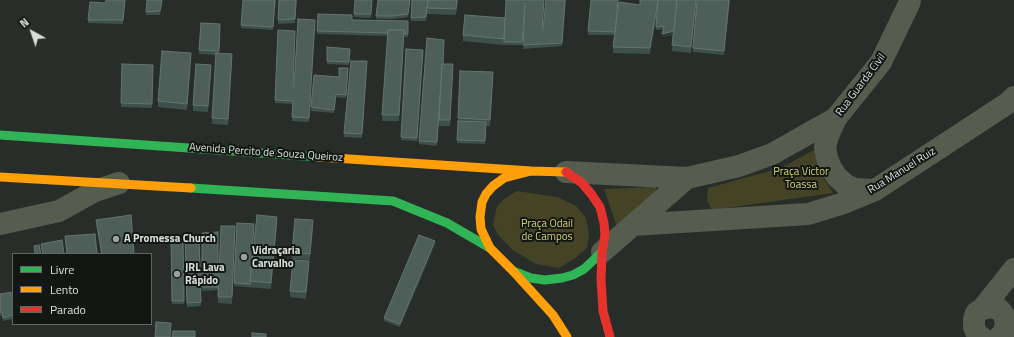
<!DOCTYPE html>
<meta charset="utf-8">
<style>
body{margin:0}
#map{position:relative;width:1014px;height:337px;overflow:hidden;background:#282d29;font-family:"Titillium Web",sans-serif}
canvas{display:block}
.legend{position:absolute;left:12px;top:253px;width:140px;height:72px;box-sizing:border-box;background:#121713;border:1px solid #626763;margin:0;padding:5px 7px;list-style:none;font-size:12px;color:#d9e0db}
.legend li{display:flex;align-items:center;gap:8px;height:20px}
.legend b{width:20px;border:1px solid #626763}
.north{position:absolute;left:12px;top:12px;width:40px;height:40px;-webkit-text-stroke:3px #121713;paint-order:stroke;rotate:320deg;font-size:11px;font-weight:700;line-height:16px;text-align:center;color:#d9e0db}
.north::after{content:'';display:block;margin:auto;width:14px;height:18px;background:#d9e0db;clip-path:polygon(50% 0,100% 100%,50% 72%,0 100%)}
</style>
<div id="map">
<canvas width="1014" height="337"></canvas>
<ul class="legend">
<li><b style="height:5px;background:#30b455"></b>Livre</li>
<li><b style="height:5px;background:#ff9f0a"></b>Lento</li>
<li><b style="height:5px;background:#e5322d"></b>Parado</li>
</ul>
<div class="north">N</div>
</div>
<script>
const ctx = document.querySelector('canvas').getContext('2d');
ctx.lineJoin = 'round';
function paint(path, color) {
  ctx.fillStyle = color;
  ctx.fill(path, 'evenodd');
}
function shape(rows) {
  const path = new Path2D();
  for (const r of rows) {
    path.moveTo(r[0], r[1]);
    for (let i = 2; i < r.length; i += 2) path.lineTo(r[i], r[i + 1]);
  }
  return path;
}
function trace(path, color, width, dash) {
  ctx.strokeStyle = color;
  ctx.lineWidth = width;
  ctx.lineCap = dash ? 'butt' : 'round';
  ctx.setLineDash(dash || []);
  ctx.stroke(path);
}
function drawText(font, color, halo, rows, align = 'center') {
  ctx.font = font + ' "Titillium Web",sans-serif';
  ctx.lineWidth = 4;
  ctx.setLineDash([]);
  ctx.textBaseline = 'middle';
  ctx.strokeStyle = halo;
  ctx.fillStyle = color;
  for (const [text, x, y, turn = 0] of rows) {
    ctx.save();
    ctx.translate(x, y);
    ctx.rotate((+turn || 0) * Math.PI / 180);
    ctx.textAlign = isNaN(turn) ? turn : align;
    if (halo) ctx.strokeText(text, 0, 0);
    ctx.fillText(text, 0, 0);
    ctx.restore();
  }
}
paint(shape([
 [814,150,822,175,833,193,712,210,707,200,708,188,781,168],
 [656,187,656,193,618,230,604,189],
 [517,191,557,197,576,206,586,218,589,235,587,248,575,258,559,268,536,264,513,250,499,236,493,225,497,206,504,199]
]), '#444326');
trace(shape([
 [566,172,687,178,739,166,772,154,836,118],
 [875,190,855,189,846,185,837,177,831,168,827,158,825,147,828,136,836,118,881,62,909,4,910,0],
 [0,224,59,211,95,191,119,183],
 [633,225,808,214,841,204,875,190,1008,103,1014,97],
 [602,252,687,178],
 [982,309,990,307,995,308,999,309,1004,315,1006,323,1004,332,999,337],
 [981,337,977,334,974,327,974,320,976,313,982,309,1014,269]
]), '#565d4f', 22);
trace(shape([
 [0,135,319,157],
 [191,188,393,201,447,223,490,248],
 [513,271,531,278,545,280,562,278,573,275,584,269,602,252]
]), '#30b455', 9);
trace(shape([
 [319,157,531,171],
 [566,172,531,171,504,178,493,186,486,194,482,202,480,217,481,229,490,248,513,271,553,315,567,337],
 [0,177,191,188]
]), '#ff9f0a', 9);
trace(shape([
 [566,172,582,183,592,195,600,207,604,223,605,235,602,252,601,280,603,311,610,337]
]), '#e5322d', 9);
paint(shape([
 [125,0,123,24,88,23,88,20],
 [147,0,162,0,160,15,146,15],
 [276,0,273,30,241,28,241,25],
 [279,0,297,0,295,23,278,24],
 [355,0,372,0,371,18,354,17],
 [378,0,410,0,408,17,393,19,376,19],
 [412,0,458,0,456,15,427,14,427,10,426,21,411,21],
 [506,0,544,0,542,29,566,0,562,46,523,49,525,7,522,45,504,45,463,41,463,35,505,18],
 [658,0,696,0,691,53,672,51,673,35,662,37,663,29,656,30,657,14,650,54,613,53,613,47,614,35,588,35,588,31,616,22,640,5],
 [697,0,730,0,724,55,693,52],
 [318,14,352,20,408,21,408,37,404,37,399,121,382,121,388,36,317,34],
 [315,20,309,122,292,121,293,104,275,103,278,30,293,88,294,88],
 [201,23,220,24,219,53,232,60,228,125,212,124,216,55,199,54],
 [327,47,350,49,349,65,327,64],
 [406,49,423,50,417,141,401,140],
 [191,59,187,110,158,107,158,101],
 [122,64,153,65,152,108,121,107],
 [367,64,362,138,344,137,344,133],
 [443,64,453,71,450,126,439,126,439,113,437,146,419,144,419,141],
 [211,71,208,112,193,111,193,105],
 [460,71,493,78,490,126,486,126,485,144,457,143],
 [348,72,346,98,336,97,334,113,311,111,311,107,339,77],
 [96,220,134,254,101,254],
 [237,223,251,275,277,223,271,289,234,286],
 [235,226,232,304,218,303,218,290,202,291,202,233,218,287],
 [313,226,310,260,292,259,292,252],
 [185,235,199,235,201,306,187,307],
 [171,239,183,240,184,304,172,304],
 [435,245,400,327,384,321,384,318],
 [309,267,306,299,290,297,290,291],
 [13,292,13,319,3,321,2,315,0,316,0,294]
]), '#3e504b');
paint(shape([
 [658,0,657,14,650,54,650,48],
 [696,0,691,53,691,47],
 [404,30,404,37,399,121,399,115],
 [674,31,674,35,662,37,662,34],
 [191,53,191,59,187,110,187,104],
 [232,54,232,60,228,125,228,119],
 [211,65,211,71,208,112,208,106],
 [277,217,277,223,271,289,271,283],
 [313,220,313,226,310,260,310,254],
 [435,241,435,245,400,327,400,324],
 [309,261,309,267,306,299,306,292]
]), '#2e3b37');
const building = shape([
 [106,0,125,0,123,20,88,20,90,2,105,3,106,0],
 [147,0,162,0,160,11,146,12,147,0],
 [243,0,275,0,273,27,241,25,243,0],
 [279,0,296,0,295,19,278,20,279,0],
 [355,0,372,0,371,14,354,14,355,0],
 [378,0,410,0,408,14,393,16,376,16,378,0],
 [412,0,428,0,426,17,411,18,412,0],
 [428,0,457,0,456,9,427,8,428,0],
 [506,0,544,0,542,29,543,29,546,0,565,0,562,43,523,45,525,3,522,42,504,42,506,0],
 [591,0,618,0,615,32,588,31,591,0],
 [640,0,658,0,657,7,650,48,613,47,619,2,640,5,640,0],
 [658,0,677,0,674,31,662,34,664,26,656,27,658,0],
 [677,0,696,0,691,47,672,45,677,0],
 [697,0,729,0,724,51,693,48,697,0],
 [318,14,352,15,352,20,408,21,408,34,404,34,404,30,388,30,388,33,317,31,318,14],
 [465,15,505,18,504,39,463,35,465,15],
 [298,19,315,20,309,118,292,117,293,101,275,100,278,30,295,31,293,88,294,88,298,19],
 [201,23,220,24,219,51,199,50,201,23],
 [388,30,404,30,399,115,382,115,388,30],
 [427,38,444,40,443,64,442,64,437,142,419,141,427,38],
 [327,47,350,49,349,62,327,61,327,47],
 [406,49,423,50,417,138,401,137,406,49],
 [162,51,191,53,187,104,158,101,162,51],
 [216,53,232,54,228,119,212,118,216,53],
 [351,61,367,61,362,134,344,133,351,61],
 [122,64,153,65,152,104,121,103,122,64],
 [196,64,211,65,208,106,193,105,196,64],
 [442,64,453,64,450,120,439,120,442,64],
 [339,68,348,68,346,95,336,94,334,110,311,107,314,75,339,77,339,68],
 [460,71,493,72,490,120,458,118,460,71],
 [458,121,486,122,485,141,457,140,458,121],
 [131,215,134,254,102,254,96,220,131,215],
 [257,215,277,217,271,283,250,281,257,215],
 [295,219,313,220,310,254,292,252,295,219],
 [237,223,254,224,250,284,234,283,237,223],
 [221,226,235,226,232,297,218,297,221,226],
 [218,232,218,287,202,287,202,233,218,232],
 [95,234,97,254,67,254,65,236,95,234],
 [185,235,199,235,201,302,187,303,185,235],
 [419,235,435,241,400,324,384,318,419,235],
 [171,239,183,240,184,301,172,301,171,239],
 [62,240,64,254,43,254,41,244,62,240],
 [39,245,41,254,35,254,34,246,39,245],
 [293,260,309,261,306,292,290,291,293,260],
 [13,292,13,315,3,318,2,312,0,312,0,294,13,292],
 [156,322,171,323,170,337,155,337,156,322],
 [173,331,195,331,195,337,172,337,173,331],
 [252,333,266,334,266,337,252,337,252,333]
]);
paint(building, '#4e5f5a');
trace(building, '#64746e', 1);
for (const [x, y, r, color] of [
 [116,239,4,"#9ba19d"],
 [244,257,4,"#9ba19d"],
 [177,274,4,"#9ba19d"]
]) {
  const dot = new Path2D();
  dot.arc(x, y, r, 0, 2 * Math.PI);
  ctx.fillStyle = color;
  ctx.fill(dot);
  trace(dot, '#121713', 1.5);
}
drawText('11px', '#d9e0db', '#121713', [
 ["Rua Guarda Civil",861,85,-53],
 ["Avenida Percito de Souza Queiroz",266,153,4],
 ["Rua Manuel Ruiz",902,171,-32]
]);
drawText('11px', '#d2d073', '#121713', [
 ["Praça Victor",801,172],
 ["Toassa",801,185],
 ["Praça Odail",547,224],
 ["de Campos",547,237]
]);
drawText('bold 11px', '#d9e0db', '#121713', [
 ["A Promessa Church",124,239],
 ["Vidraçaria",252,251],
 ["Carvalho",252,264],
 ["JRL Lava",185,268],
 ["Rápido",185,281]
], 'left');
</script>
